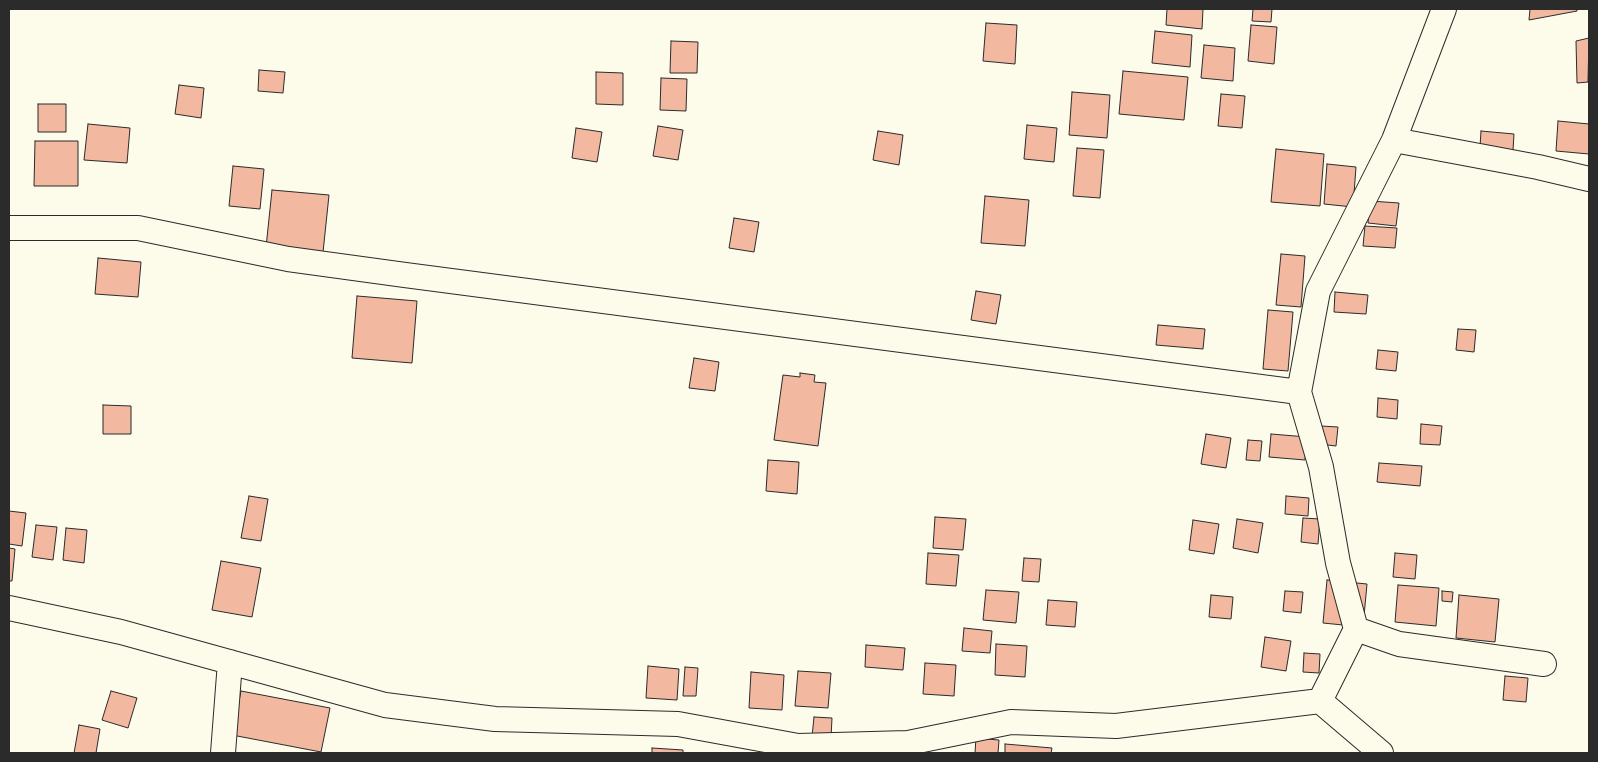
<!DOCTYPE html>
<style>
body{margin:0}
#map{position:relative;width:1598px;height:762px;overflow:hidden;background:#fdfbea;font-family:"PT Sans",sans-serif}
canvas{display:block}
.frame{position:absolute;inset:0;border:10px solid #2b2b2b;pointer-events:none}
</style>
<div id="map">
<canvas width="1598" height="762"></canvas>
<div class="frame"></div>
</div>
<script>
const ctx = document.querySelector('canvas').getContext('2d');
ctx.lineJoin = 'round';
function paint(path, color) {
  ctx.fillStyle = color;
  ctx.fill(path, 'evenodd');
}
function shape(rows) {
  const path = new Path2D();
  for (const r of rows) {
    path.moveTo(r[0], r[1]);
    for (let i = 2; i < r.length; i += 2) path.lineTo(r[i], r[i + 1]);
  }
  return path;
}
function trace(path, color, width, dash) {
  ctx.strokeStyle = color;
  ctx.lineWidth = width;
  ctx.lineCap = dash ? 'butt' : 'round';
  ctx.setLineDash(dash || []);
  ctx.stroke(path);
}
const building = shape([
 [1167,9,1203,9,1202,29,1166,25,1167,9],
 [1253,9,1272,9,1271,22,1252,21,1253,9],
 [1530,9,1577,9,1577,11,1529,20,1530,9],
 [986,23,1017,25,1015,64,983,61,986,23],
 [1251,25,1277,27,1274,64,1248,61,1251,25],
 [1155,31,1192,35,1190,67,1152,63,1155,31],
 [1589,38,1588,82,1577,83,1576,41,1589,38],
 [671,41,698,42,697,73,670,73,671,41],
 [1204,45,1235,48,1233,81,1201,78,1204,45],
 [259,70,285,72,283,93,258,91,259,70],
 [1123,71,1188,77,1184,120,1119,114,1123,71],
 [596,72,623,73,623,105,596,104,596,72],
 [661,78,687,79,686,111,660,110,661,78],
 [179,85,204,88,201,118,175,114,179,85],
 [1072,92,1110,95,1107,138,1069,135,1072,92],
 [1221,94,1245,96,1242,128,1218,126,1221,94],
 [38,104,66,104,66,132,38,132,38,104],
 [1558,121,1589,124,1589,154,1556,151,1558,121],
 [88,124,130,128,127,163,84,160,88,124],
 [1027,125,1057,128,1054,162,1024,159,1027,125],
 [658,126,683,130,678,160,653,156,658,126],
 [576,128,602,132,597,162,572,158,576,128],
 [878,131,903,135,899,165,873,160,878,131],
 [1481,131,1514,134,1513,150,1480,147,1481,131],
 [35,141,78,141,78,186,34,186,35,141],
 [1077,148,1104,150,1100,198,1073,196,1077,148],
 [1276,149,1324,154,1320,206,1271,202,1276,149],
 [1327,164,1356,167,1353,207,1324,204,1327,164],
 [233,166,264,169,260,209,229,206,233,166],
 [272,190,329,195,322,262,265,257,272,190],
 [985,196,1029,200,1025,246,981,243,985,196],
 [1370,201,1399,203,1396,226,1368,223,1370,201],
 [734,218,759,222,754,252,729,248,734,218],
 [1365,226,1397,228,1395,248,1363,246,1365,226],
 [1281,254,1305,256,1301,307,1276,305,1281,254],
 [98,258,141,262,138,297,95,294,98,258],
 [976,291,1001,295,996,324,971,320,976,291],
 [1335,292,1368,295,1366,314,1334,312,1335,292],
 [357,296,417,301,412,363,352,358,357,296],
 [1268,310,1293,312,1288,371,1263,369,1268,310],
 [1158,325,1205,329,1203,349,1156,345,1158,325],
 [1458,329,1476,330,1474,352,1456,350,1458,329],
 [1378,350,1398,352,1396,371,1376,369,1378,350],
 [694,358,719,362,715,391,689,388,694,358],
 [800,373,815,375,814,382,826,383,818,446,774,440,783,375,800,377,800,373],
 [1378,398,1398,400,1397,419,1377,417,1378,398],
 [103,405,131,406,131,434,103,434,103,405],
 [1421,424,1442,426,1440,445,1420,444,1421,424],
 [1321,426,1338,427,1336,446,1319,444,1321,426],
 [1206,434,1231,438,1226,468,1201,464,1206,434],
 [1271,434,1307,437,1305,460,1269,457,1271,434],
 [1248,440,1262,441,1260,461,1246,460,1248,440],
 [768,460,799,462,797,494,766,491,768,460],
 [1379,463,1422,466,1420,486,1377,482,1379,463],
 [249,496,268,499,261,541,241,538,249,496],
 [1286,496,1309,498,1308,516,1285,514,1286,496],
 [9,511,26,513,22,546,9,544,9,511],
 [935,517,966,519,963,550,933,548,935,517],
 [1303,518,1320,519,1318,544,1301,542,1303,518],
 [1237,519,1263,523,1258,553,1233,548,1237,519],
 [1193,520,1219,524,1214,554,1189,550,1193,520],
 [36,525,57,527,53,560,32,557,36,525],
 [66,528,87,530,84,563,63,560,66,528],
 [9,548,15,549,12,581,9,581,9,548],
 [928,553,959,555,956,586,926,584,928,553],
 [1395,553,1417,555,1415,579,1393,577,1395,553],
 [1024,558,1041,559,1039,582,1022,581,1024,558],
 [221,561,261,568,252,617,212,610,221,561],
 [1327,580,1367,584,1363,627,1323,623,1327,580],
 [1398,585,1439,588,1436,626,1395,622,1398,585],
 [986,590,1019,592,1016,623,983,620,986,590],
 [1285,591,1303,592,1301,613,1283,611,1285,591],
 [1442,591,1453,592,1452,602,1442,601,1442,591],
 [1211,595,1233,597,1231,619,1209,617,1211,595],
 [1459,595,1499,599,1495,642,1456,638,1459,595],
 [1048,600,1077,602,1075,627,1046,625,1048,600],
 [964,628,992,631,990,653,962,651,964,628],
 [1265,637,1291,641,1286,671,1261,667,1265,637],
 [996,644,1027,646,1025,677,995,675,996,644],
 [866,645,905,648,903,670,865,667,866,645],
 [1304,653,1320,654,1319,673,1303,672,1304,653],
 [925,663,956,665,954,696,923,694,925,663],
 [648,666,679,669,677,700,646,698,648,666],
 [685,667,698,668,696,696,683,696,685,667],
 [798,671,831,673,828,708,795,706,798,671],
 [751,672,784,675,782,710,749,708,751,672],
 [1505,676,1528,678,1526,702,1503,700,1505,676],
 [111,691,137,698,128,728,102,720,111,691],
 [241,691,330,708,321,752,232,735,241,691],
 [814,717,832,718,831,738,812,737,814,717],
 [79,725,100,729,96,753,74,753,79,725],
 [976,738,999,740,998,753,975,753,976,738],
 [1005,744,1052,748,1051,753,1005,753,1005,744],
 [652,748,683,750,683,753,652,753,652,748]
]);
paint(building, '#f2b8a0');
trace(building, '#2b2b2b', 1);
const minor = shape([
 [1444,9,1394,140,1318,291,1299,392,1321,467,1338,563,1356,629,1399,644,1544,664],
 [1394,140,1538,167,1589,179],
 [9,228,138,228,288,259,405,275,1299,392],
 [9,608,121,632,385,705,495,719,678,724,798,746,908,743,1011,722,1116,726,1320,701,1381,753],
 [1320,701,1356,629],
 [223,753,230,662]
]);
trace(minor, '#2b2b2b', 26);
trace(minor, '#fdfbea', 24);
</script>
